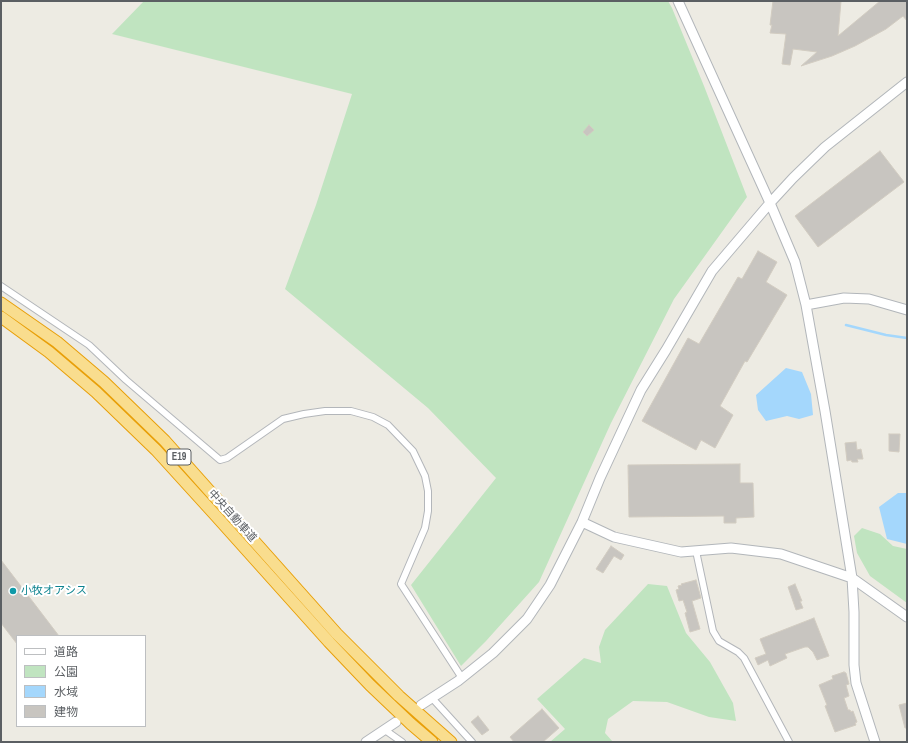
<!DOCTYPE html>
<meta charset="utf-8">
<style>
body{margin:0}
#map{position:relative;width:908px;height:743px;overflow:hidden;background:#edebe3;font-family:"Archivo Narrow","Noto Sans JP",sans-serif}
canvas{display:block}
.frame{position:absolute;inset:0;border:2px solid #5b5f63;pointer-events:none}
.legend{position:absolute;left:16px;top:635px;width:130px;height:92px;box-sizing:border-box;background:#fff;border:1px solid #bdbfc1;margin:0;padding:5px 7px;list-style:none;font-size:12px;color:#5b5f63}
.legend li{display:flex;align-items:center;gap:8px;height:20px}
.legend b{width:20px;border:1px solid #bdbfc1}
</style>
<div id="map">
<canvas width="908" height="743"></canvas>
<div class="frame"></div>
<ul class="legend">
<li><b style="height:5px;background:#fff"></b>道路</li>
<li><b style="height:11px;background:#c0e4c0"></b>公園</li>
<li><b style="height:11px;background:#a4d7fc"></b>水域</li>
<li><b style="height:11px;background:#c8c5c0"></b>建物</li>
</ul>
</div>
<script>
const ctx = document.querySelector('canvas').getContext('2d');
ctx.lineJoin = 'round';
function paint(path, color) {
  ctx.fillStyle = color;
  ctx.fill(path, 'evenodd');
}
function shape(rows) {
  const path = new Path2D();
  for (const r of rows) {
    path.moveTo(r[0], r[1]);
    for (let i = 2; i < r.length; i += 2) path.lineTo(r[i], r[i + 1]);
  }
  return path;
}
function trace(path, color, width, dash) {
  ctx.strokeStyle = color;
  ctx.lineWidth = width;
  ctx.lineCap = dash ? 'butt' : 'round';
  ctx.setLineDash(dash || []);
  ctx.stroke(path);
}
function drawText(font, color, halo, rows, align = 'center') {
  ctx.font = font + ' "Archivo Narrow","Noto Sans JP",sans-serif';
  ctx.lineWidth = 4;
  ctx.setLineDash([]);
  ctx.textBaseline = 'middle';
  ctx.strokeStyle = halo;
  ctx.fillStyle = color;
  for (const [text, x, y, turn = 0] of rows) {
    ctx.save();
    ctx.translate(x, y);
    ctx.rotate((+turn || 0) * Math.PI / 180);
    ctx.textAlign = isNaN(turn) ? turn : align;
    if (halo) ctx.strokeText(text, 0, 0);
    ctx.fillText(text, 0, 0);
    ctx.restore();
  }
}
paint(shape([
 [144,1,668,1,672,8,704,86,747,197,674,299,611,423,539,582,486,641,461,666,411,585,496,478,428,408,285,289,316,205,352,94,112,34],
 [862,528,880,534,893,546,907,549,907,603,870,576,857,553,854,536],
 [648,584,667,586,686,633,710,662,733,703,736,721,709,717,667,702,633,701,608,719,605,733,613,742,550,742,565,729,537,699,584,658,601,663,599,647,605,630]
]), '#c0e4c0');
paint(shape([
 [786,368,802,372,811,394,813,415,799,419,787,416,766,421,758,410,756,395],
 [898,493,907,493,907,544,887,539,879,507]
]), '#a4d7fc');
trace(shape([
 [846,325,886,335,907,338]
]), '#a4d7fc', 2.5);
const building = shape([
 [773,1,841,1,838,36,880,1,907,1,907,21,903,16,886,29,855,46,832,56,801,66,817,52,793,49,790,65,782,64,786,34,770,33,772,25,770,25,773,1],
 [589,125,594,130,587,136,583,132,589,125],
 [880,151,904,182,818,247,795,216,880,151],
 [758,251,777,262,766,282,787,295,747,362,745,361,720,406,733,415,715,448,701,440,696,450,642,421,688,338,699,344,738,277,742,279,758,251],
 [889,434,900,434,899,452,889,451,889,434],
 [856,442,857,450,861,449,863,459,857,459,858,462,852,462,851,460,847,461,845,443,856,442],
 [740,464,740,483,753,483,754,517,736,518,736,523,724,523,724,516,629,517,628,465,740,464],
 [611,546,624,555,621,560,614,556,603,573,596,569,611,546],
 [1,560,59,636,17,636,17,644,1,623,1,560],
 [696,580,701,598,692,601,700,629,690,632,685,613,687,612,683,600,679,601,676,590,679,589,678,586,682,585,681,584,696,580],
 [795,584,802,601,800,601,803,608,796,610,788,587,795,584],
 [814,618,829,656,817,660,813,652,808,647,805,647,785,654,787,658,770,666,768,660,758,665,755,658,766,654,760,639,814,618],
 [844,672,846,673,849,684,846,685,849,696,844,698,848,710,850,710,851,712,853,711,857,722,855,723,856,725,835,732,825,706,827,705,819,685,833,679,832,676,844,672],
 [907,703,907,728,905,728,899,705,907,703],
 [542,709,559,728,543,742,514,742,510,737,542,709],
 [478,716,489,730,482,735,471,722,478,716]
]);
paint(building, '#c8c5c0');
trace(building, '#d2ccc1', 1);
const street = shape([
 [1,286,89,345,126,380,220,460,227,458,283,419,304,414,325,411,351,411,373,417,388,425,413,451,425,476,428,491,428,511,425,528,401,584,462,678],
 [696,551,713,631,719,641,738,652,744,658,789,742],
 [432,698,472,742],
 [385,730,402,742]
]);
const secondary = shape([
 [678,1,770,203,795,262,806,305,825,411,852,578,854,612,854,665,856,683,875,742],
 [806,305,844,298,869,299,907,310],
 [582,522,614,537,681,552,731,548,781,554,852,578,907,617],
 [421,705,458,681,493,653,527,619,550,585,582,522,600,478,641,390,666,350,712,271,770,203,793,178,825,147,907,82],
 [366,742,396,722]
]);
const highway = shape([
 [1,303,57,342,104,382,165,441,337,634,399,696,451,742],
 [1,317,49,352,96,392,156,450,216,516,329,642,370,685,411,724,432,742]
]);
trace(street, '#b3b6ba', 8);
trace(secondary, '#b2b6ba', 11);
trace(highway, '#e89f08', 13);
trace(street, '#fff', 6);
trace(secondary, '#fff', 9);
trace(highway, '#f9dd8e', 11);
for (const [x, y, r, color] of [
 [13,591,4,"#0f9aa8"]
]) {
  const dot = new Path2D();
  dot.arc(x, y, r, 0, 2 * Math.PI);
  ctx.fillStyle = color;
  ctx.fill(dot);
  trace(dot, '#fff', 1.5);
}
for (const [x, y, w] of [
 [179,457,24]
]) {
  const box = new Path2D();
  box.roundRect(x - w / 2, y - 8, w, 16, 3);
  ctx.fillStyle = '#fff';
  ctx.fill(box);
  trace(box, '#5b5f63', 1);
}
drawText('bold 10px', '#5b5f63', null, [
 ["E19",179,457]
]);
drawText('11px', '#5b5f63', '#fff', [
 ["中央自動車道",232,516,48]
]);
drawText('11px', '#0d838f', '#fff', [
 ["小牧オアシス",21,591]
], 'left');
</script>
